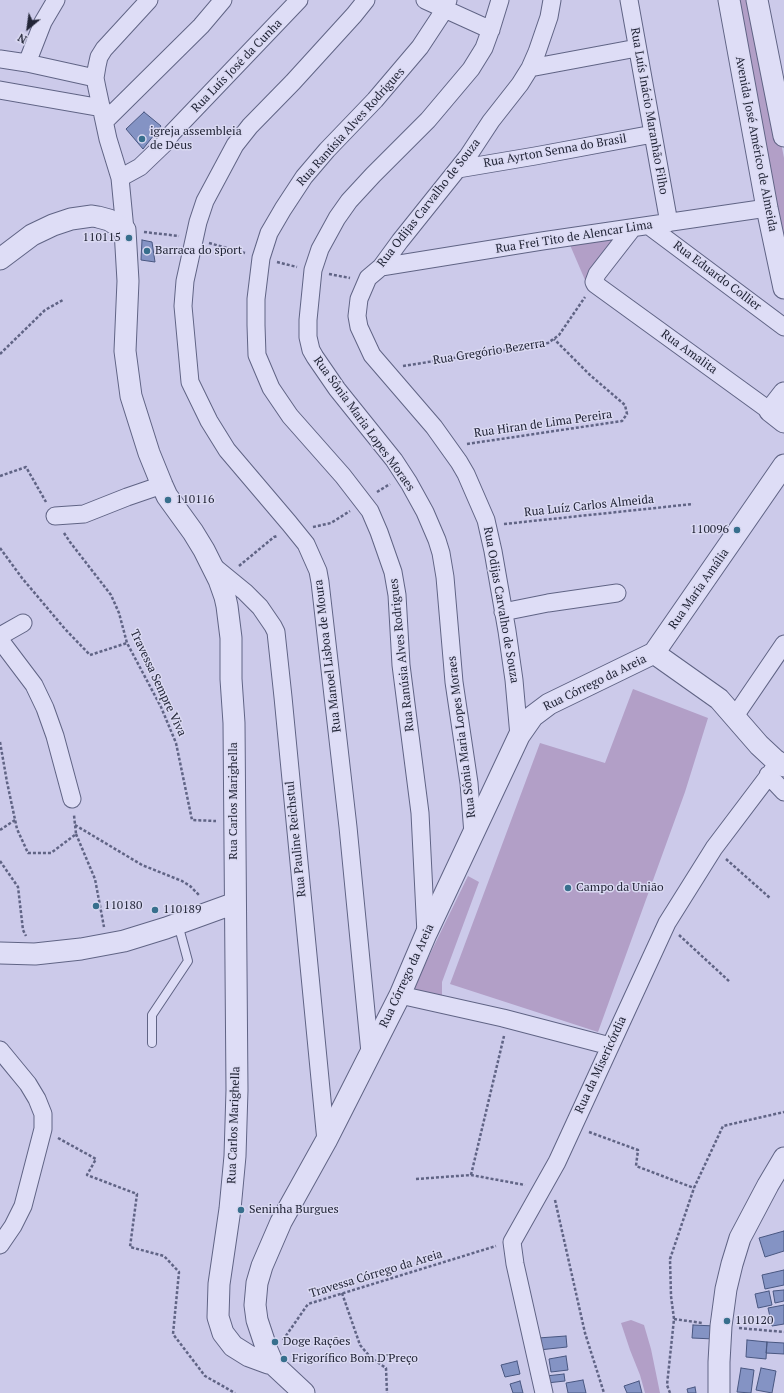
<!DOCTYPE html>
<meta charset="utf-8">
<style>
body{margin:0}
#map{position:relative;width:784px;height:1393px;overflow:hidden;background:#cccaea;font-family:"PT Serif",serif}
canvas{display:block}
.north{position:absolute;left:8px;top:8px;width:40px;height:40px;-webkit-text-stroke:3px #dad9f2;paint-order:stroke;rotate:209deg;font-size:11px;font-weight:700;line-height:16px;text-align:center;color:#222537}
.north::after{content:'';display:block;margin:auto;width:14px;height:18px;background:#222537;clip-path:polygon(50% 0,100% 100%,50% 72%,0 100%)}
</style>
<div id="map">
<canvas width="784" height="1393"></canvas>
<div class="north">N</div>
</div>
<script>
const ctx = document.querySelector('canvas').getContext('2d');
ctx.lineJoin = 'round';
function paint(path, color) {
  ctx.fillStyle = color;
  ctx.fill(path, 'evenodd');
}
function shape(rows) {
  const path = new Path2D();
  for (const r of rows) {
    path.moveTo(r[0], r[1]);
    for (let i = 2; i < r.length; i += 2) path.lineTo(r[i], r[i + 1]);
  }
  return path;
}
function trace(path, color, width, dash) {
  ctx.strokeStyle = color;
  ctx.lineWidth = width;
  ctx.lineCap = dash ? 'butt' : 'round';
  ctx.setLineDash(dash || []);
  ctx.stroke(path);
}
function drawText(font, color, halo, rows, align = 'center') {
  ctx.font = font + ' "PT Serif",serif';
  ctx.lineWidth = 3;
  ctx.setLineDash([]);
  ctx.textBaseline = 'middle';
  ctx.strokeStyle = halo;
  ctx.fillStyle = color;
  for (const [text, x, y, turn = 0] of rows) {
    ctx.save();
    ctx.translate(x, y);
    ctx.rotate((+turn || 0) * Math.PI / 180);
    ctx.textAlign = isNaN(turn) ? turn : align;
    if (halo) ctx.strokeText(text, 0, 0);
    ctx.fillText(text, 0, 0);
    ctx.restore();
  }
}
paint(shape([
 [734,0,753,0,784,158,784,265],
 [618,237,585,280,570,245],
 [633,689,708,718,685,792,598,1032,450,984,540,743,605,763],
 [468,876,479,882,442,982,442,998,413,989],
 [631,1320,644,1325,651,1349,660,1393,645,1393,640,1375,630,1350,621,1323]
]), '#b29fc7');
const building = shape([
 [144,112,161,126,143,149,126,129,144,112],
 [142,240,152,242,155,262,141,260,142,240],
 [784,1231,784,1251,765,1257,759,1238,784,1231],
 [784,1270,784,1285,765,1289,762,1275,784,1270],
 [784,1290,784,1301,775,1303,773,1291,784,1290],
 [769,1291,772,1305,758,1308,755,1294,769,1291],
 [784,1305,784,1324,772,1326,768,1308,784,1305],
 [693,1325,715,1326,714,1339,692,1338,693,1325],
 [566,1336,567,1347,539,1350,538,1338,566,1336],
 [747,1340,767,1342,766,1359,746,1357,747,1340],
 [767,1342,784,1343,784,1354,766,1353,767,1342],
 [566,1356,568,1370,551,1372,549,1359,566,1356],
 [517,1361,520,1374,505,1377,501,1365,517,1361],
 [741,1368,754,1370,751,1393,737,1392,741,1368],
 [761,1368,776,1371,772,1393,756,1390,761,1368],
 [564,1374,565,1381,547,1383,546,1376,564,1374],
 [583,1380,586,1393,568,1393,566,1383,583,1380],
 [520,1381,523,1393,513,1393,510,1384,520,1381],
 [639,1381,642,1393,627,1393,624,1386,639,1381],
 [695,1387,696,1393,688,1393,687,1389,695,1387]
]);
paint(building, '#8493c4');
trace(building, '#495781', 1);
const service = shape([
 [152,1043,152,1015,188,961,178,924]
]);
const minor = shape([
 [366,0,354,15,293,82,250,126,235,145,205,201,198,222,185,281,183,306,190,382,209,421,227,450,289,523,306,544,318,571,320,582,348,827,370,1053],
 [425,0,491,30],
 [629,0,669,223],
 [0,59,27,63,95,78],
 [27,63,43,22,56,0],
 [530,68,637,48],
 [0,90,102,108],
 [105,121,201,26,223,0],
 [458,169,535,156,653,134],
 [120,178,140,167,164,144,172,133,299,0],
 [649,226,784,327],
 [632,229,597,274,594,282,595,284,770,411],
 [125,230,120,178,108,139,97,88,95,78,97,66,99,57,104,49,149,0],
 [381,267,542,241,767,208],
 [55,516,84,514,127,497,162,485],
 [212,565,245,592,260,607,273,626,276,632,283,697,326,1141],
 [503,612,548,603,617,593],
 [0,636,23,623],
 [0,640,34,685,45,708,55,736,72,799],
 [735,716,784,644],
 [519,736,514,680,507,631,493,551,486,520,466,474,459,462,434,427,372,355,359,327,357,316,359,299,368,278,381,267,400,241,468,156,491,121,520,84,530,68,537,52,549,17,552,0],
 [768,775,784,792],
 [473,834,469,783,454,682,445,577,441,553,437,540,425,512,409,483,394,460,337,389,315,357,311,350,308,337,308,320,313,270,320,249,337,218,349,201,373,175,428,120,471,69,484,48,492,26,500,0],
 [426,934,420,813,401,665,397,595,393,572,379,532,370,511,343,476,290,416,271,388,257,355,256,325,256,299,261,258,269,233,283,209,304,177,327,150,375,100,420,47,445,9,448,0],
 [400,995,503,1018,610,1046],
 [0,1050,28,1084,37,1099,43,1114,43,1129,23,1206,13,1226,0,1245],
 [544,1393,515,1264,512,1242,557,1162,667,923,714,848,779,762]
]);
const tertiary = shape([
 [729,0,767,208,784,288],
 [757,0,784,136],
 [0,259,32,235,53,225,71,219,92,216,98,217,109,220,125,230,128,281,125,351,131,396,149,453,162,485,167,496,193,532,204,550,219,580,225,597,227,606,231,638,231,679,234,723,237,1090,235,1156,230,1209,219,1284,218,1317,223,1333,233,1346,249,1356,268,1363,273,1364],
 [784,393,770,411,784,422],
 [654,653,719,699,759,745,774,759,784,766],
 [0,953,35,954,81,949,124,941,166,928,235,903],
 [304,1393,273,1364,267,1350,257,1320,255,1305,257,1283,262,1266,281,1222,326,1141,400,995,426,934,519,736,533,716,549,704,654,653,784,465],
 [719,1393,719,1362,721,1326,726,1289,732,1264,740,1238,768,1185,784,1158]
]);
trace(service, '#606485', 10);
trace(minor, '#606485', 19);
trace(tertiary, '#606485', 23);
trace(shape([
 [144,232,179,236],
 [209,243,245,253],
 [277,262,297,267],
 [329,274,350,278],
 [0,354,45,310,63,300],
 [403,366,548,343,559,335,585,297],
 [467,444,622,421,627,414,625,405,590,375,554,339],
 [0,476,26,467,46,502],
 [377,492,390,484],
 [504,524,693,504],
 [313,527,331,523,350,511],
 [64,533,70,542,111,595,119,613,127,643,161,707,176,743,192,820,216,821],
 [0,548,22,578,65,629,90,655,127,643],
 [239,566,274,537,277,536],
 [0,742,7,782,17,829,28,853,51,853,76,834,74,815],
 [75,825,142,865,182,881,190,886,200,896],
 [0,830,15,820],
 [76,834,95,879,104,927],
 [726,859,770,898],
 [0,861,18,887,23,930,26,936],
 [679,935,730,982],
 [589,1132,638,1150,636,1166,694,1188],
 [58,1138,96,1159,87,1175,137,1194,130,1247,164,1256,179,1272,173,1334,205,1376,235,1393],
 [471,1175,504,1036],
 [416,1179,471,1175,525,1185],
 [555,1200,585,1333,604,1393],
 [342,1293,360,1345,371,1358,386,1368,387,1393],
 [674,1319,702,1323],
 [739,1328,784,1332],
 [283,1340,308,1304,496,1246],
 [670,1393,667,1385,674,1319,671,1296,670,1259,694,1188,723,1126,784,1112]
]), '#606485', 2.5, [3, 2]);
trace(service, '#deddf6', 8);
trace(minor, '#deddf6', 17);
trace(tertiary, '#deddf6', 21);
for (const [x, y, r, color] of [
 [142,139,4,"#376f8d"],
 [129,238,4,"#376f8d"],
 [147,251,4,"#376f8d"],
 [168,500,4,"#376f8d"],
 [737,530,4,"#376f8d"],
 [568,888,4,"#376f8d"],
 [96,906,4,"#376f8d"],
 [155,910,4,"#376f8d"],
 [241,1210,4,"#376f8d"],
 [727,1321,4,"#376f8d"],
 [275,1342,4,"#376f8d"],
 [284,1359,4,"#376f8d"]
]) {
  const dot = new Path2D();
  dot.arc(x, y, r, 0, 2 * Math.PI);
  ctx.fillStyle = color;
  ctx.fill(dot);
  trace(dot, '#dad9f2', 1.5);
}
drawText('12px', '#222537', '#dad9f2', [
 ["Rua Luís José da Cunha",237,66,-46],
 ["Rua Luís Inácio Maranhão Filho",649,111,80],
 ["Rua Ranúsia Alves Rodrigues",351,127,-48],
 ["Avenida José Américo de Almeida",756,144,79],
 ["Rua Ayrton Senna do Brasil",555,151,-10],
 ["Rua Odijas Carvalho de Souza",429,203,-52],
 ["Rua Frei Tito de Alencar Lima",574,237,-9],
 ["Rua Eduardo Collier",717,276,37],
 ["Rua Gregório Bezerra",489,352,-9],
 ["Rua Amalita",689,352,36],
 ["Rua Sônia Maria Lopes Moraes",364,424,54],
 ["Rua Hiran de Lima Pereira",543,424,-8],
 ["Rua Luíz Carlos Almeida",589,506,-6],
 ["Rua Maria Amália",699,589,-55],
 ["Rua Odijas Carvalho de Souza",501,605,80],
 ["Rua Ranúsia Alves Rodrigues",402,655,-96],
 ["Rua Manoel Lisboa de Moura",328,656,-97],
 ["Travessa Sempre Viva",158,683,65],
 ["Rua Córrego da Areia",595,683,-26],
 ["Rua Sônia Maria Lopes Moraes",462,737,-97],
 ["Rua Carlos Marighella",234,801,-90],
 ["Rua Pauline Reichstul",296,839,-96],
 ["Rua Córrego da Areia",407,976,-65],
 ["Rua da Misericórdia",601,1065,-65],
 ["Rua Carlos Marighella",234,1125,-88],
 ["Travessa Córrego da Areia",376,1274,-17]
]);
drawText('12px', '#222537', '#dad9f2', [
 ["igreja assembleia",150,132],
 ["de Deus",150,146],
 ["110115",121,238,"right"],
 ["Barraca do sport",155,251],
 ["110116",176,500],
 ["110096",729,530,"right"],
 ["Campo da União",576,888],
 ["110180",104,906],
 ["110189",163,910],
 ["Seninha Burgues",249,1210],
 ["110120",735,1321],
 ["Doge Rações",283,1342],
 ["Frigorífico Bom D'Preço",292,1359]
], 'left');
</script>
